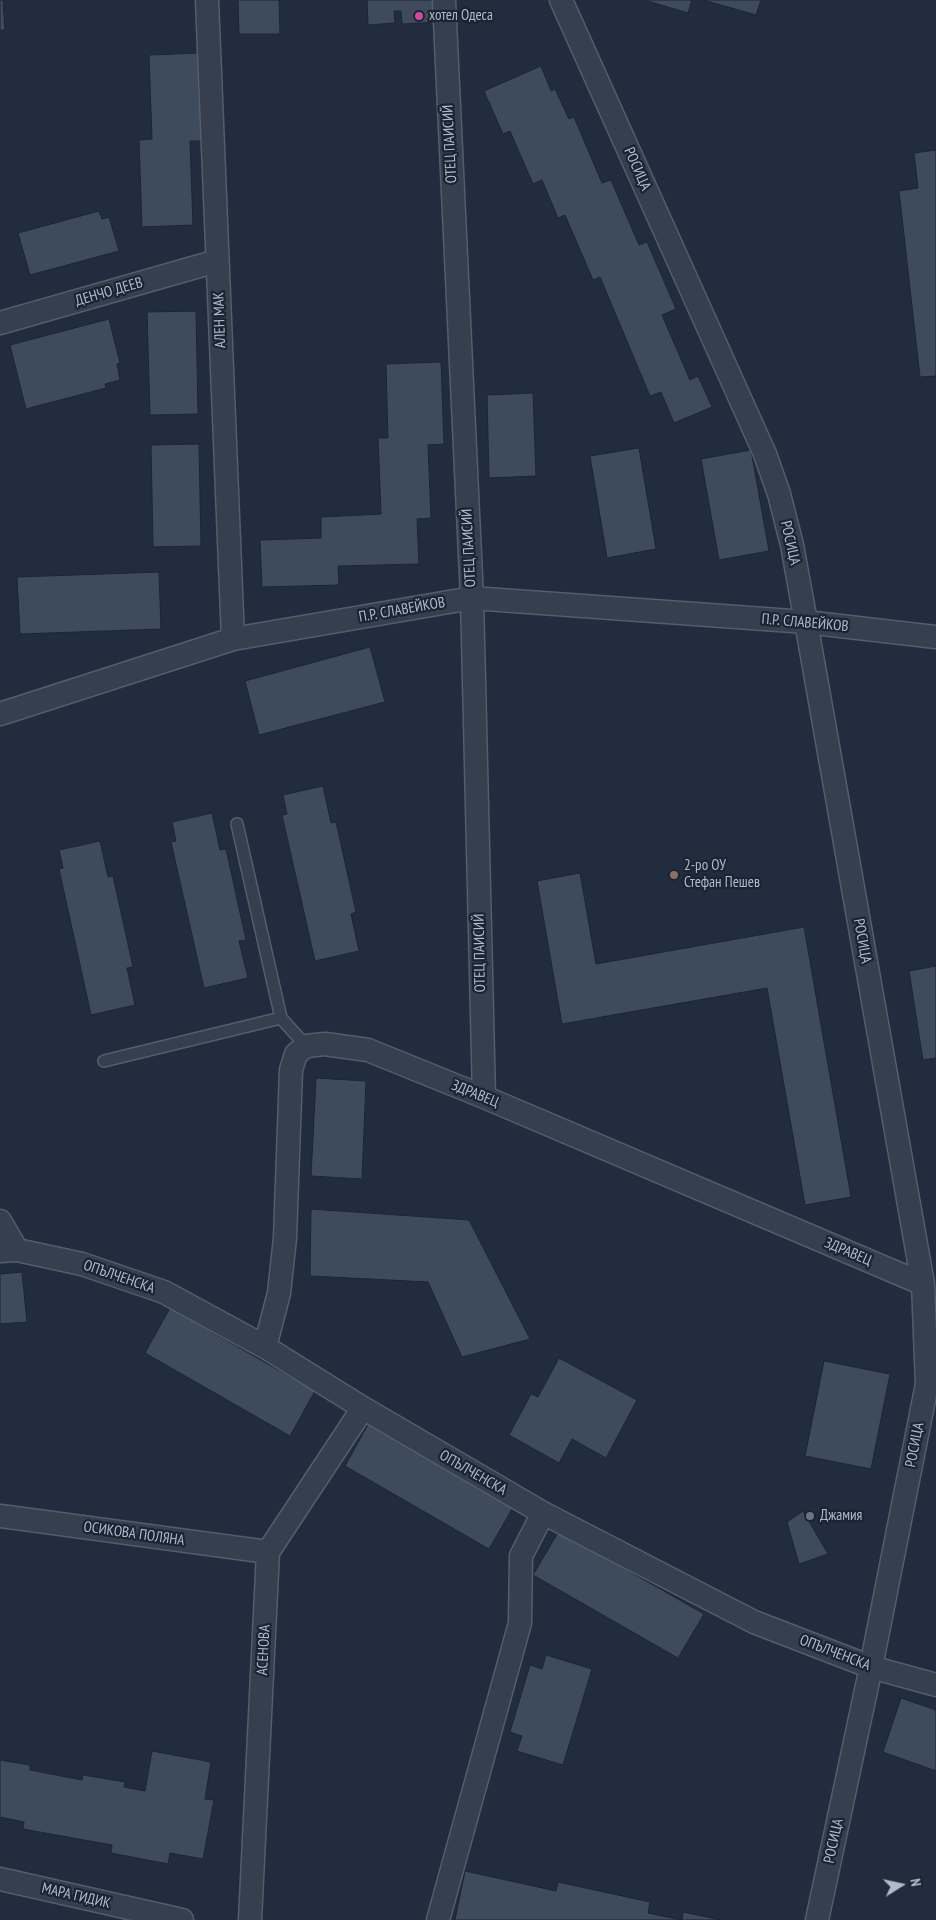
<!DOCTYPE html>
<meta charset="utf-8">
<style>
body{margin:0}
#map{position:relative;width:936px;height:1920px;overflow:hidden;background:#212d3e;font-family:"PT Sans Narrow",sans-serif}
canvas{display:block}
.north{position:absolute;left:876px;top:1860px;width:50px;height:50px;-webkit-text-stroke:4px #1a2433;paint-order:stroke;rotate:80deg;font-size:14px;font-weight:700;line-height:20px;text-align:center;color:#b1bac9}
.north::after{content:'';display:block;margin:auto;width:18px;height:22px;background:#b1bac9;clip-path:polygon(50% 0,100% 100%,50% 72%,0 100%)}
</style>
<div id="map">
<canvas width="936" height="1920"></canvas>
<div class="north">N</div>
</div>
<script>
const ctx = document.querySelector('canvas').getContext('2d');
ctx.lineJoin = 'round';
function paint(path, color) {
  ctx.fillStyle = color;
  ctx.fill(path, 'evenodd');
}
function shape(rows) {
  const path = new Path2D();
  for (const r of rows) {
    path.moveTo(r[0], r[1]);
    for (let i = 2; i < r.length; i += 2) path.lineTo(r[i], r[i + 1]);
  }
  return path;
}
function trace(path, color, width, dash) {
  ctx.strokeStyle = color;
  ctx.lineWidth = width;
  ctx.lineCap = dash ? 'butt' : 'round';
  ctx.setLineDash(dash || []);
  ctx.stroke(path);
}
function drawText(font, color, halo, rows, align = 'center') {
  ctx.font = font + ' "PT Sans Narrow",sans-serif';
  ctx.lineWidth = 4.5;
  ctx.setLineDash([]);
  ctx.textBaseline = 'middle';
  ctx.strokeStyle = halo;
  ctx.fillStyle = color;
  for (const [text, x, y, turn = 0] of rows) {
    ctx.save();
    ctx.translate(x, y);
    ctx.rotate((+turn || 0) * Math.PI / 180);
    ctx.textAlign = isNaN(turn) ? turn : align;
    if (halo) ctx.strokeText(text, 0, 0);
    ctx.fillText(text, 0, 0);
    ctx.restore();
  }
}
const building = shape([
 [0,0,3,0,5,30,0,30,0,0],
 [238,0,279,0,280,34,239,34,238,0],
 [367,0,437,0,438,22,402,24,401,11,394,11,395,23,368,25,367,0],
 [644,0,692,0,688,13,644,0],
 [703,0,761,0,756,15,703,0],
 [199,53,202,141,190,141,193,225,142,227,139,140,152,139,149,55,199,53],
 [541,66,551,91,555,89,569,119,574,117,602,183,611,180,639,245,647,242,676,309,662,315,690,380,698,376,712,407,674,423,661,392,650,396,600,277,593,280,565,215,558,218,542,180,533,184,510,131,503,134,484,91,541,66],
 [936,150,936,376,920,377,899,191,918,188,914,153,936,150],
 [99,211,102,219,109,217,119,251,30,275,18,233,99,211],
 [196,311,198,414,150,415,147,312,196,311],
 [109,319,120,363,117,364,120,380,105,384,106,388,26,409,10,345,109,319],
 [441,362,444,444,428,445,431,518,417,519,419,564,338,566,339,585,262,587,260,540,321,538,321,517,381,514,378,438,388,438,386,364,441,362],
 [533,393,536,476,489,478,487,395,533,393],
 [199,444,201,546,153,547,151,445,199,444],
 [639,448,656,549,607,558,590,456,639,448],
 [751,450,769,551,719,560,701,459,751,450],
 [159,572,161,629,20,634,17,577,159,572],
 [370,647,385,702,259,735,245,681,370,647],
 [323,786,331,823,336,822,356,912,351,914,359,951,315,961,282,815,287,814,283,795,323,786],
 [212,813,220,850,226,849,246,940,239,941,248,978,204,988,171,842,176,841,172,822,212,813],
 [100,841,108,877,113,876,133,967,127,968,135,1005,91,1015,59,869,63,868,59,850,100,841],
 [580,873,596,964,804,927,851,1197,805,1205,767,988,562,1024,537,881,580,873],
 [936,966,936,1058,923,1060,909,971,936,966],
 [316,1078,366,1081,362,1179,311,1176,316,1078],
 [311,1209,469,1220,530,1339,462,1357,428,1282,310,1276,311,1209],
 [22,1272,27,1322,0,1324,0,1274,22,1272],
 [170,1308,315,1391,290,1436,145,1353,170,1308],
 [559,1358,637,1400,606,1458,572,1439,559,1463,509,1435,531,1394,538,1397,559,1358],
 [824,1361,890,1374,871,1469,805,1456,824,1361],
 [370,1421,515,1504,489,1549,345,1466,370,1421],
 [803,1511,828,1554,799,1564,787,1522,803,1511],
 [559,1531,704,1614,678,1658,533,1575,559,1531],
 [546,1655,592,1669,563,1765,517,1751,522,1736,510,1732,530,1665,542,1669,546,1655],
 [901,1698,936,1710,936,1771,883,1752,901,1698],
 [152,1751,211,1762,205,1799,214,1800,203,1859,170,1853,168,1864,111,1853,112,1845,23,1829,24,1822,0,1817,0,1760,30,1765,30,1770,82,1780,83,1775,125,1782,124,1787,145,1791,152,1751],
 [465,1871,556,1891,558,1882,650,1902,648,1913,682,1920,683,1912,721,1920,455,1920,465,1871]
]);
paint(building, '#3d4b5d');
trace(building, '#1c2635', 1);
const lane = shape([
 [237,824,281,1018,306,1046],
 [104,1061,281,1018]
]);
const street = shape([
 [207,0,233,639],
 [444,0,472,598,484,1097],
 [561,0,765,454,779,494,792,545,806,622,923,1284,927,1384,871,1667,817,1920],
 [0,323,217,261],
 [0,714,233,639,472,598,806,622,936,637],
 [0,1221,17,1250],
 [0,1251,17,1250,82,1264,164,1292,265,1347,363,1408,543,1513,754,1622,871,1667,936,1685],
 [265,1347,279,1293,285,1238,291,1070,296,1054,306,1046,325,1044,368,1050,484,1097,923,1284],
 [0,1516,268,1552],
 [0,1879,182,1920],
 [250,1920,268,1552,363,1408],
 [438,1920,520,1623,521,1556,543,1513]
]);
trace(lane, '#535d6c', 14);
trace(street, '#535d6c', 25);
trace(lane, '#353f4e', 11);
trace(street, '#353f4e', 22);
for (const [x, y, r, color] of [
 [419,16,5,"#d1479c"],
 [674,875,5,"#8d6e63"],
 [810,1516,5,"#6b7280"]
]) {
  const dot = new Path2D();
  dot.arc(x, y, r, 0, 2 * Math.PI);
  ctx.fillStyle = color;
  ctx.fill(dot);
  trace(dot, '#1a2433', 2);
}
drawText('15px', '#b1bac9', '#1a2433', [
 ["хотел Одеса",429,16],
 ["2-ро ОУ",684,866],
 ["Стефан Пешев",684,883],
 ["Джамия",820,1516]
], 'left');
drawText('15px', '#b1bac9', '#1a2433', [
 ["ОТЕЦ ПАИСИЙ",450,144,-93],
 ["РОСИЦА",637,169,66],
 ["ДЕНЧО ДЕЕВ",109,292,-16],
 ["АЛЕН МАК",220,320,-92],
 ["РОСИЦА",790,543,77],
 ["ОТЕЦ ПАИСИЙ",469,548,-93],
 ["П.Р. СЛАВЕЙКОВ",402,610,-10],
 ["П.Р. СЛАВЕЙКОВ",805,623,5],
 ["РОСИЦА",862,941,80],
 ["ОТЕЦ ПАИСИЙ",480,953,-91],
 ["ЗДРАВЕЦ",475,1094,22],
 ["ЗДРАВЕЦ",848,1252,23],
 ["ОПЪЛЧЕНСКА",119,1277,19],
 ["РОСИЦА",915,1445,-79],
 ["ОПЪЛЧЕНСКА",473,1473,30],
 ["ОСИКОВА ПОЛЯНА",134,1534,8],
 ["АСЕНОВА",264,1650,-87],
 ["ОПЪЛЧЕНСКА",835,1653,21],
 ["РОСИЦА",834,1841,-78],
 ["МАРА ГИДИК",76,1896,13]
]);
</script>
